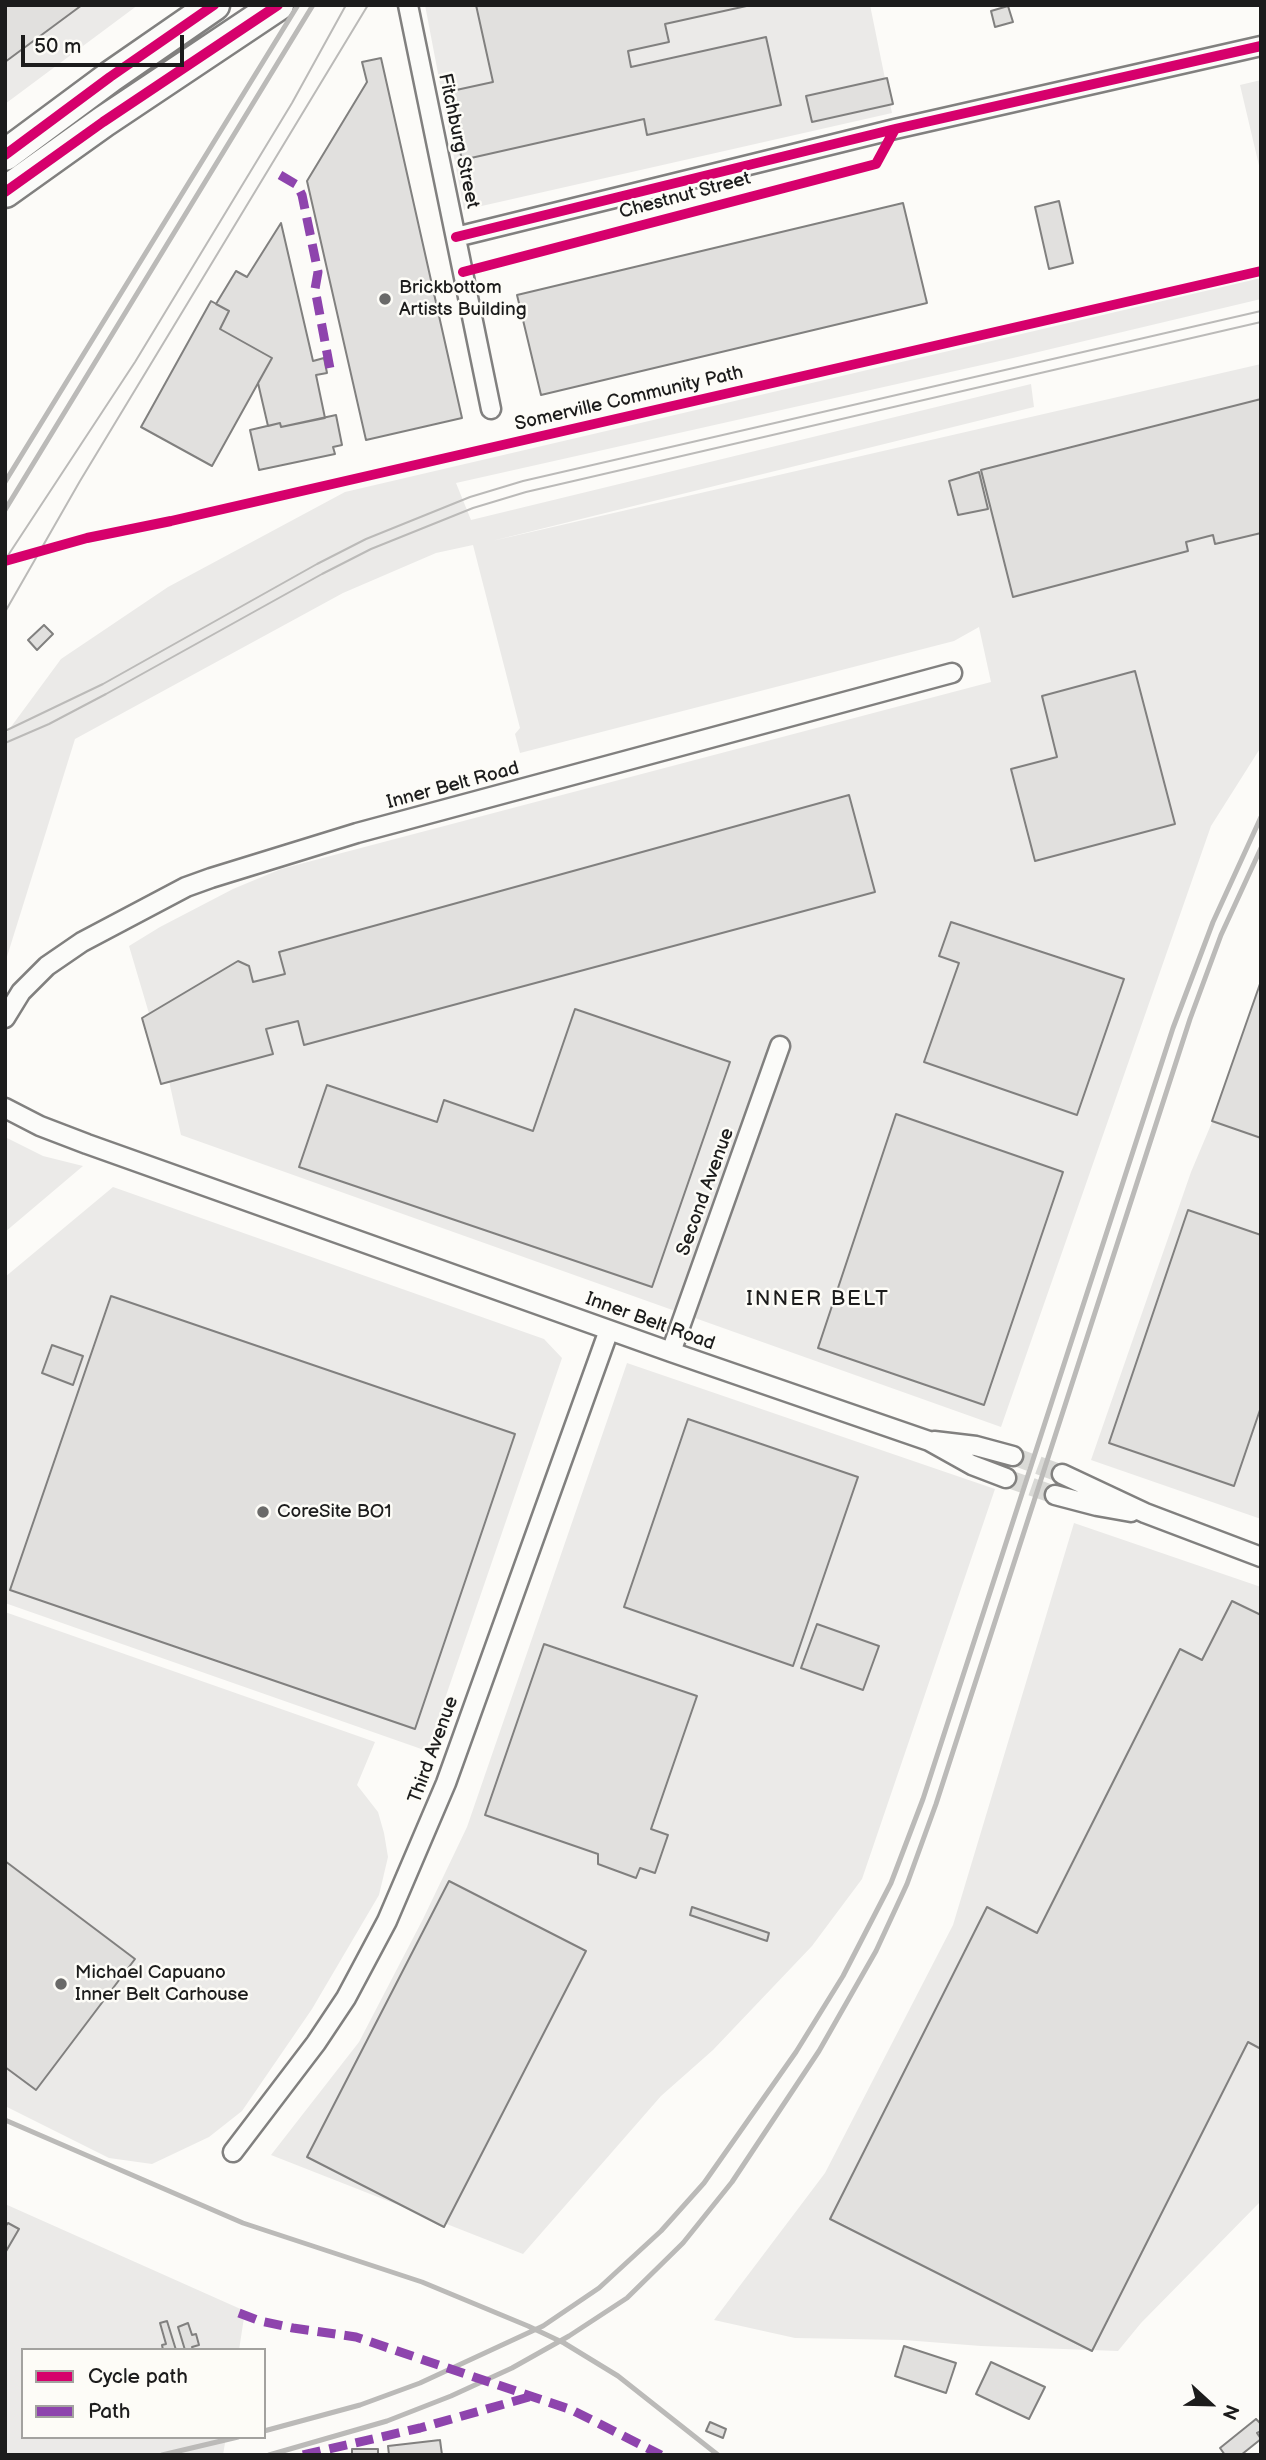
<!DOCTYPE html>
<style>
body{margin:0}
#map{position:relative;width:1266px;height:2460px;overflow:hidden;background:#fcfbf8;font-family:"Balsamiq Sans",sans-serif}
canvas{display:block}
.frame{position:absolute;inset:0;border:7px solid #1c1c1c;pointer-events:none}
.legend{position:absolute;left:21px;top:2348px;width:245px;height:91px;box-sizing:border-box;background:#fdfcf7;border:2px solid #a3a29f;margin:0;padding:9px 12px;list-style:none;font-size:21px;color:#1c1c1c}
.legend li{display:flex;align-items:center;gap:14px;height:35px}
.legend b{width:35px;border:2px solid #a3a29f}
.north{position:absolute;left:1175px;top:2369px;width:70px;height:70px;-webkit-text-stroke:5px #fdfcf7;paint-order:stroke;rotate:112deg;font-size:19px;font-weight:700;line-height:28px;text-align:center;color:#1c1c1c}
.north::after{content:'';display:block;margin:auto;width:24px;height:32px;background:#1c1c1c;clip-path:polygon(50% 0,100% 100%,50% 72%,0 100%)}
.scale{position:absolute;left:21px;top:35px;width:163px;height:32px;box-sizing:border-box;border:4px solid #1c1c1c;border-top:0;padding-left:9px;font-size:21px;line-height:24px;white-space:nowrap;color:#1c1c1c;-webkit-text-stroke:5px #fdfcf7;paint-order:stroke}
</style>
<div id="map">
<canvas width="1266" height="2460"></canvas>
<div class="frame"></div>
<ul class="legend">
<li><b style="height:9px;background:#d6006c"></b>Cycle path</li>
<li><b style="height:9px;background:#8e44ad"></b>Path</li>
</ul>
<div class="north">N</div>
<div class="scale">50 m</div>
</div>
<script>
const ctx = document.querySelector('canvas').getContext('2d');
ctx.lineJoin = 'round';
function paint(path, color) {
  ctx.fillStyle = color;
  ctx.fill(path, 'evenodd');
}
function shape(rows) {
  const path = new Path2D();
  for (const r of rows) {
    path.moveTo(r[0], r[1]);
    for (let i = 2; i < r.length; i += 2) path.lineTo(r[i], r[i + 1]);
  }
  return path;
}
function trace(path, color, width, dash) {
  ctx.strokeStyle = color;
  ctx.lineWidth = width;
  ctx.lineCap = dash ? 'butt' : 'round';
  ctx.setLineDash(dash || []);
  ctx.stroke(path);
}
function drawText(font, color, halo, rows, align = 'center') {
  ctx.font = font + ' "Balsamiq Sans",sans-serif';
  ctx.lineWidth = 5;
  ctx.setLineDash([]);
  ctx.textBaseline = 'middle';
  ctx.strokeStyle = halo;
  ctx.fillStyle = color;
  for (const [text, x, y, turn = 0] of rows) {
    ctx.save();
    ctx.translate(x, y);
    ctx.rotate((+turn || 0) * Math.PI / 180);
    ctx.textAlign = isNaN(turn) ? turn : align;
    if (halo) ctx.strokeText(text, 0, 0);
    ctx.fillText(text, 0, 0);
    ctx.restore();
  }
}
paint(shape([
 [5,5,138,5,5,104],
 [425,5,870,5,892,113,464,210],
 [1261,80,1261,174,1240,85],
 [1261,278,1261,299,1013,358,456,483,471,520,1031,384,1034,407,492,541,1261,364,1261,747,1211,826,1001,1427,181,1135,169,1081,129,946,160,927,233,889,281,869,991,682,979,627,954,641,520,753,515,734,520,728,473,545,436,553,343,593,75,739,5,963,5,735,61,659,168,587,345,492],
 [1261,1006,1261,1519,1091,1460,1191,1172],
 [5,1137,43,1156,83,1166,5,1232],
 [113,1187,544,1339,562,1358,427,1751,5,1603,5,1277],
 [627,1363,995,1489,862,1879,812,1946,713,2050,661,2096,523,2254,271,2155,359,2042,423,1919,467,1827],
 [1074,1523,1261,1587,1261,2201,1141,2323,1118,2351,981,2346,904,2340,795,2338,714,2320,825,2173,953,1925],
 [5,1612,375,1742,357,1785,378,1812,384,1833,388,1857,379,1895,312,2009,242,2111,209,2137,152,2164,109,2158,5,2106],
 [5,2204,245,2311,239,2350,23,2350,23,2437,226,2437,223,2455,5,2455]
]), '#ebeae8');
const building = shape([
 [5,5,82,5,5,62,5,5],
 [476,5,751,5,665,24,669,42,628,51,631,67,766,37,781,105,647,135,644,119,462,160,447,92,493,82,476,5],
 [1008,6,1013,22,995,27,991,11,1008,6],
 [381,58,462,418,366,440,307,181,367,82,362,62,381,58],
 [887,78,893,104,812,122,806,96,887,78],
 [1059,201,1073,263,1049,269,1035,207,1059,201],
 [903,203,927,303,541,395,517,295,903,203],
 [281,223,313,361,324,358,327,373,316,375,325,418,281,427,280,423,268,426,258,383,272,358,220,329,229,311,216,304,236,271,247,277,281,223],
 [211,301,229,311,220,329,272,358,212,466,141,427,211,301],
 [1261,399,1261,533,1215,544,1213,535,1186,542,1188,551,1013,597,981,470,1261,399],
 [336,415,342,445,333,447,335,454,259,470,250,430,280,423,281,427,336,415],
 [979,472,988,509,958,515,949,481,979,472],
 [44,625,53,634,37,650,28,640,44,625],
 [1135,671,1175,824,1035,861,1011,769,1057,757,1042,696,1135,671],
 [849,795,875,892,304,1045,298,1021,266,1029,273,1054,161,1084,142,1018,238,961,249,966,253,982,285,974,279,952,849,795],
 [951,922,1124,979,1077,1115,924,1062,959,963,939,956,951,922],
 [1261,981,1261,1138,1212,1121,1261,981],
 [575,1009,730,1062,652,1287,299,1167,327,1085,437,1122,444,1100,533,1131,575,1009],
 [896,1114,1063,1172,984,1405,818,1348,896,1114],
 [1188,1210,1261,1235,1261,1407,1234,1486,1109,1443,1188,1210],
 [111,1296,515,1434,415,1729,10,1590,111,1296],
 [52,1345,83,1356,73,1385,42,1373,52,1345],
 [688,1419,858,1477,793,1666,624,1607,688,1419],
 [1232,1601,1261,1615,1261,2049,1248,2042,1092,2351,830,2219,987,1907,1037,1933,1180,1649,1202,1660,1232,1601],
 [817,1624,879,1646,863,1690,801,1668,817,1624],
 [544,1644,697,1696,651,1829,668,1835,655,1873,640,1868,636,1878,598,1864,598,1854,485,1815,544,1644],
 [5,1861,135,1959,36,2090,5,2067,5,1861],
 [449,1881,586,1951,444,2227,307,2157,449,1881],
 [692,1907,769,1933,767,1941,690,1915,692,1907],
 [8,2223,19,2229,5,2253,5,2227,8,2223],
 [167,2321,176,2350,163,2350,162,2345,166,2344,160,2323,167,2321],
 [188,2323,192,2335,196,2334,199,2345,192,2347,193,2350,185,2350,178,2327,188,2323],
 [904,2346,956,2363,946,2393,895,2376,904,2346],
 [991,2362,1045,2387,1029,2419,976,2394,991,2362],
 [1256,2419,1261,2424,1261,2431,1257,2433,1261,2439,1241,2455,1225,2455,1220,2448,1256,2419],
 [710,2422,726,2429,723,2438,706,2431,710,2422],
 [440,2440,442,2455,389,2455,388,2446,440,2440],
 [352,2449,378,2449,378,2455,352,2455,352,2449]
]);
paint(building, '#e1e0de');
trace(building, '#81807f', 2);
trace(shape([
 [1013,1456,1062,1474],
 [1006,1478,1055,1495]
]), '#dadad7', 18, [18, 9]);
const minor = shape([
 [408,5,491,409],
 [456,237,895,129,1261,46],
 [5,1018,21,992,47,966,82,942,186,887,211,878,357,833,952,673],
 [5,1108,40,1126,87,1144,671,1352,929,1441,972,1465,1006,1478],
 [671,1352,780,1046],
 [934,1441,976,1446,1013,1456],
 [1062,1474,1145,1513,1261,1557],
 [1055,1495,1097,1506,1131,1512],
 [233,2152,316,2043,346,1998,387,1921,446,1783,609,1330]
]);
const trunk = shape([
 [5,155,110,77,214,5],
 [5,192,103,122,278,5]
]);
trace(minor, '#81807f', 23);
trace(trunk, '#81807f', 35);
trace(minor, '#fbfbf9', 18);
trace(trunk, '#fbfbf9', 30);
trace(shape([
 [5,560,135,362,292,103,346,5],
 [5,612,80,481,368,5],
 [5,731,103,684,317,564,366,539,470,497,523,481,1261,311],
 [5,743,49,724,106,694,322,574,371,549,473,508,526,492,1261,322]
]), '#bbbab8', 2);
trace(shape([
 [5,482,298,5],
 [5,510,313,5],
 [5,2120,243,2223,422,2282,528,2326,564,2343,618,2376,718,2455],
 [264,2431,360,2405,420,2383,543,2326,599,2288,661,2231,704,2183,796,2052,843,1976,891,1883,923,1799,1173,1028,1213,922,1261,817],
 [162,2455,238,2437],
 [269,2455,387,2421,451,2396,512,2368,569,2336,627,2298,683,2243,732,2182,819,2051,876,1951,907,1884,936,1804,1190,1019,1221,935,1261,848]
]), '#bbbab8', 5);
trace(shape([
 [280,175,297,185,302,195,318,272,315,289,331,374],
 [239,2313,260,2321,293,2328,356,2337,572,2410,661,2455],
 [303,2455,420,2428,529,2397]
]), '#8e44ad', 9, [18, 9]);
trace(shape([
 [5,155,110,77,214,5],
 [5,192,103,122,278,5],
 [456,237,895,129,1261,46],
 [463,272,876,164,895,129],
 [5,561,87,538,171,521,1261,271]
]), '#d6006c', 10);
for (const [x, y, r, color] of [
 [385,299,7,"#6a6a69"],
 [263,1512,7,"#6a6a69"],
 [61,1984,7,"#6a6a69"]
]) {
  const dot = new Path2D();
  dot.arc(x, y, r, 0, 2 * Math.PI);
  ctx.fillStyle = color;
  ctx.fill(dot);
  trace(dot, '#fdfcf7', 2.5);
}
drawText('19px', '#1c1c1c', '#fdfcf7', [
 ["Fitchburg Street",458,141,78],
 ["Chestnut Street",685,196,-15],
 ["Somerville Community Path",629,399,-13],
 ["Inner Belt Road",453,786,-15],
 ["Second Avenue",706,1192,-70],
 ["Inner Belt Road",650,1322,20],
 ["Third Avenue",434,1750,-70]
]);
drawText('19px', '#1c1c1c', '#fdfcf7', [
 ["Brickbottom",399,288],
 ["Artists Building",399,310],
 ["CoreSite BO1",277,1512],
 ["Michael Capuano",75,1973],
 ["Inner Belt Carhouse",75,1995]
], 'left');
ctx.letterSpacing = '2px';
drawText('21px', '#1c1c1c', '#fdfcf7', [
 ["INNER BELT",818,1300]
]);
ctx.letterSpacing = '0px';
</script>
